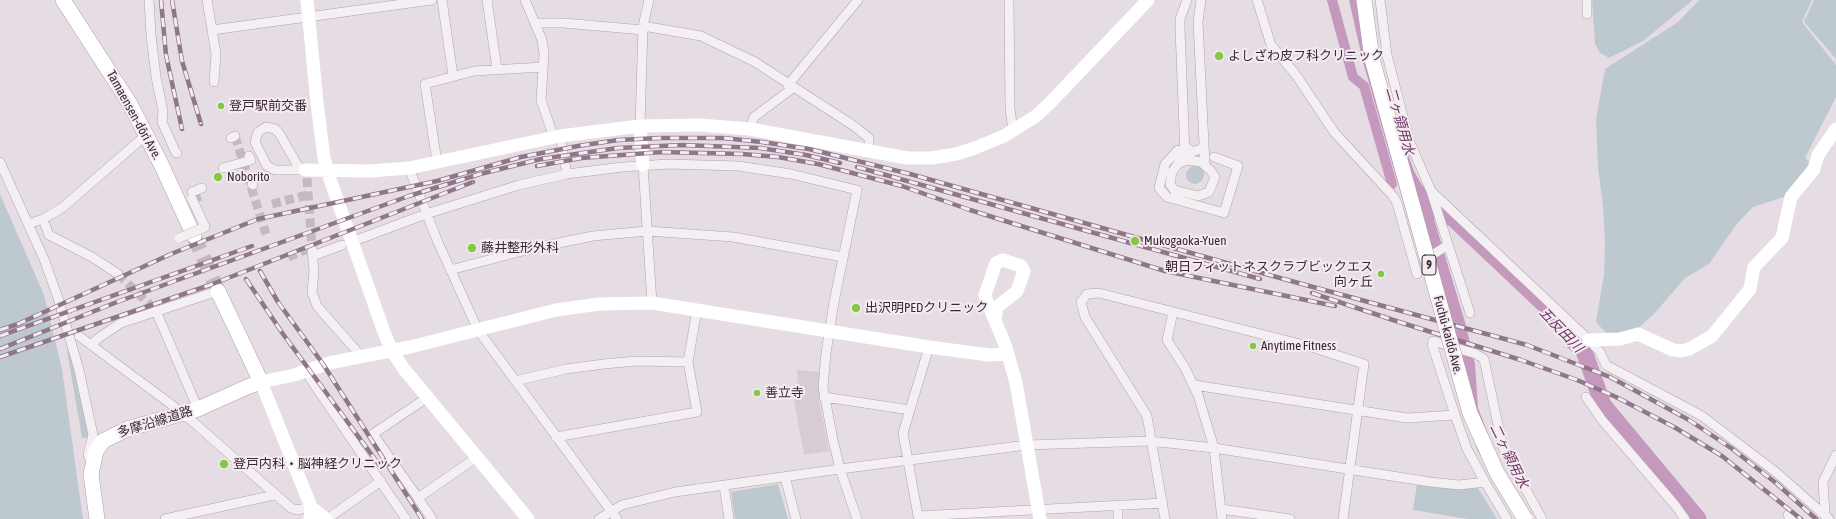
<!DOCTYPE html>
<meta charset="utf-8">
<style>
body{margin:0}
canvas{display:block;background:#e6dde4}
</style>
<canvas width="1836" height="519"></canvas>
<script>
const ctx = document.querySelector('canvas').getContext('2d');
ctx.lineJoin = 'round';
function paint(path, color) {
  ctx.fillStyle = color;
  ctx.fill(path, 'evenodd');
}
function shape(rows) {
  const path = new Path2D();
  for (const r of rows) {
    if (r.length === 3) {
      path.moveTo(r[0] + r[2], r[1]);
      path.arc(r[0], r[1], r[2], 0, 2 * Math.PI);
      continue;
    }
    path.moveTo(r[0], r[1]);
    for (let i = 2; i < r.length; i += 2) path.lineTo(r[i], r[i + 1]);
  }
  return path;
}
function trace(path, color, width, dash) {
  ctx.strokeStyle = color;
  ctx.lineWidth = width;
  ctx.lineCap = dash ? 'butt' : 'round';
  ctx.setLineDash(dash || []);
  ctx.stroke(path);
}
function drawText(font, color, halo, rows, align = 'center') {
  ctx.font = font + ' "Asap Condensed","Noto Sans JP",sans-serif';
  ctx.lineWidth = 4;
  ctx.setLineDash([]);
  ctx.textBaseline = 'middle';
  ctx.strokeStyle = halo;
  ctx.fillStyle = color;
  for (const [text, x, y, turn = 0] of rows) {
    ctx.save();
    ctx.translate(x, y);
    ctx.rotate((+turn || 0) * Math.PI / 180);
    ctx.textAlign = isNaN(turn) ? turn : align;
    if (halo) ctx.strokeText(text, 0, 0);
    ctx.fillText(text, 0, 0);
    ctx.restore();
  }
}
paint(shape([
 [797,370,819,372,819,401,829,451,804,455,794,400,798,397]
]), '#d7cbd4');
paint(shape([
 [1592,0,1693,0,1643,41,1609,58,1600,53,1595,44],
 [1699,0,1812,0,1802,22,1836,65,1836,97,1805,158,1811,163,1793,188,1784,197,1753,207,1736,225,1709,264,1685,278,1654,314,1637,329,1608,335,1596,322,1604,274,1605,243,1603,206,1598,168,1596,119,1605,69,1678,22],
 [1814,0,1836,0,1836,59,1804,22],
 [1195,175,9],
 [0,194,44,295,62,369,83,519,0,519],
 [71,350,90,437,82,438,67,351],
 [778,484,788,519,735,519,731,492],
 [1417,484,1460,489,1478,488,1497,519,1467,519,1413,510]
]), '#bec9cf');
paint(shape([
 [1349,0,1362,0,1394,115,1414,171,1422,185,1591,349,1596,362,1580,356,1576,346,1449,226,1434,219,1465,322,1475,364,1478,408,1499,462,1533,519,1517,519,1478,451,1463,410,1363,62]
]), '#c599be');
trace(shape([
 [1332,0,1353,77,1364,86,1392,184],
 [1620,424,1621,433]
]), '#c599be', 10);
trace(shape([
 [1572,340,1584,351,1603,405,1698,519]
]), '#c599be', 17);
trace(shape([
 [235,136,266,234],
 [307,178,312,249],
 [192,199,201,196,198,189],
 [272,204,307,195],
 [288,257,312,247],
 [118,274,156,311]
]), '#c4b9c1', 9, [9, 4.5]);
trace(shape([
 [194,236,218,291]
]), '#c4b9c1', 15, [15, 8]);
const street = shape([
 [149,0,151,35,156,77,163,111,162,122,176,153,177,153],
 [207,0,216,54,214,82],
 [442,0,453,76],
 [487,0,497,69],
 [525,0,542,40,544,54,541,100,554,138],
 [1009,0,1010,109,1013,131],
 [1201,0,1198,22,1205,165],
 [1257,0,1271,45,1296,75,1334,132,1393,196,1397,203,1417,274],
 [1380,0,1387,55,1409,140,1431,191,1470,313],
 [1587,14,1587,0],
 [536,23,564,23,643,30],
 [643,26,701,36,755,62,854,126,869,138,869,151],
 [212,30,432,0],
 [788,85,858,0],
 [640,126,643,26,649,0],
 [266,127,275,129,279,133,298,166,305,170,275,170,267,166,255,142,258,132,266,127],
 [750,129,754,117,793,88],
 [560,136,567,174],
 [231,138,235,136],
 [1185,146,1192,152,1201,149,1204,145],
 [1178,150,1165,164,1159,188,1167,197,1224,213,1238,166,1214,157],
 [0,162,44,259,58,298,79,370,93,435,88,454,89,458],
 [437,162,425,84,474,71,543,67],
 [1179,163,1188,160,1201,162,1211,171,1215,177,1209,192,1198,196,1174,190,1170,184,1172,172,1185,154,1180,29,1180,19,1187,0],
 [643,165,652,303],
 [223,168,251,160,249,156],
 [409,168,437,240,478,330,617,519],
 [252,184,253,185],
 [1431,191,1589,340,1600,352,1606,365,1702,416,1777,473,1829,519],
 [192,192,202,188],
 [43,219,49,235,92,257,118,274],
 [28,224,43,219,62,208,146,135],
 [351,242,426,214,519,185,567,174,623,167,668,164,738,166,791,174,857,190,834,302,826,353,823,387,833,440,840,469,857,519],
 [312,249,314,271,312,292,317,306,361,356],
 [313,256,342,245],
 [1424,260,1448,245],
 [450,270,534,248,593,236,647,231,733,237,843,257],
 [156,311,198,409],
 [1173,312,1167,340,1185,368,1198,395,1214,448,1222,519],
 [79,336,184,414,291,508,297,510,311,507],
 [91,345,97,339,121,323,218,291],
 [929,347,903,433,918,516,1163,503],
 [305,371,406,519],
 [515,381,566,369,604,364,636,361,688,362],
 [1194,385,1407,418,1455,415],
 [824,397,910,410],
 [1586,397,1602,420,1675,505,1685,519],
 [556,437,697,412,688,362,697,309],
 [785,477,796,519],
 [724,486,729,519],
 [418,498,373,434,428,397],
 [1221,509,1290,519],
 [1788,515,1791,519],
 [1825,515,1823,482,1836,455],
 [165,519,274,495],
 [327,519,381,481],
 [432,519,418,498,477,457],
 [599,519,622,505,675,492,840,469,1027,445,1150,441,1214,448,1430,482,1459,485,1485,482],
 [1118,519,1118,506],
 [1165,519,1147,416,1085,317,1081,302,1087,294,1099,293,1308,346,1364,364,1343,519],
 [1507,519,1485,482,1467,449,1455,415,1432,344,1433,341,1476,354,1484,359,1503,448,1542,519]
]);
const primary = shape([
 [63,0,130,104,161,164,194,236],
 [97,519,91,474,96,451,103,441,127,429,198,409,247,387,261,382,218,291]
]);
trace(street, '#afa3ac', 10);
trace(primary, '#b19dac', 16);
trace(street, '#f4eff3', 9);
trace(shape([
 [307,0,317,103,324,158,331,182,384,332,392,351,404,369,528,519],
 [640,126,643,165],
 [305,170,369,171,409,168,560,136,640,126,700,125,750,129,907,158,932,158,956,154,975,148,1004,136,1036,116,1049,104,1148,0],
 [995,320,997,307,1017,291,1024,271,1021,266,1003,260,996,263,985,295,986,299,1006,347,1016,383,1040,519],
 [1589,340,1620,339,1638,334,1673,350,1681,351,1689,349,1712,336,1750,289,1754,267,1782,238,1791,197,1814,169,1818,155,1836,129],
 [311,507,326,519],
 [310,519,311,507,261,382,294,375,329,363,410,347,556,310,599,304,652,303,929,347,989,355,1008,354]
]), '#fff', 13);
trace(primary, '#fff', 15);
const rail = shape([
 [161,0,166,55,182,129],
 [172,0,182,61,201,124],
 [537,166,581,158,662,152,742,154,778,157,818,164,902,186,970,210,1165,271,1335,306],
 [857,167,1260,279],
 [260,271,278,302,323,364,422,519],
 [246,279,283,334,380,466],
 [1312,293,1399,322,1521,360,1577,380,1616,397,1674,427,1722,456,1801,519],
 [0,330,18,324,171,254,258,219,437,181,521,157,578,146,618,140,661,138,723,138,762,142,809,149,910,174,1280,278,1527,345,1610,377,1689,420,1731,448,1776,483,1816,519],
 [0,336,252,246],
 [0,349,117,302,409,196,480,174,541,159,618,148,682,145,760,148,806,155,840,163],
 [0,357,210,285,473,182]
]);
trace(rail, '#8f7789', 4.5);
trace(rail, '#f4ecf2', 3, [9]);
const streetBridge = shape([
 [179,238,205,227,192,199]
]);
const primaryBridge = shape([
 [1364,0,1372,59,1470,413,1497,473,1525,519]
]);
trace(streetBridge, '#afa3ac', 10, []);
trace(primaryBridge, '#b19dac', 16, []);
trace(streetBridge, '#f4eff3', 9);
trace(primaryBridge, '#fff', 15);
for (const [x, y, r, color] of [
 [1219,56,5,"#88c646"],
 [221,106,4,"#88c646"],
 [218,177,5,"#88c646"],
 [1135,241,5,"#88c646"],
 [472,248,5,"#88c646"],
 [1381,274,4,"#88c646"],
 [856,308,5,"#88c646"],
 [1253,346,4,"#88c646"],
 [757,393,4,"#88c646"],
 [224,464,5,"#88c646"]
]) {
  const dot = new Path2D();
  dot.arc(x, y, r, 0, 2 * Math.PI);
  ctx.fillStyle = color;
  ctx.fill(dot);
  trace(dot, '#f4ecf2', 1.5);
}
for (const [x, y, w] of [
 [1429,265,14]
]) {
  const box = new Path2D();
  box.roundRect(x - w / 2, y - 10, w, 20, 3);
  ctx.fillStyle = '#f4ecf2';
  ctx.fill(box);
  trace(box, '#3b2736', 1);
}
drawText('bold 12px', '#3b2736', null, [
 ["9",1429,265]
]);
drawText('13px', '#3b2736', '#f4ecf2', [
 ["よしざわ皮フ科クリニック",1228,56],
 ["登戸駅前交番",229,106],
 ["Noborito",227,177],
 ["Mukogaoka-Yuen",1144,241],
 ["藤井整形外科",481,248],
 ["朝日フィットネスクラブビックエス",1373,267,"right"],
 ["向ヶ丘",1373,282,"right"],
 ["出沢明PEDクリニック",865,308],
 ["Anytime Fitness",1261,346],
 ["善立寺",765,393],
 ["登戸内科・脳神経クリニック",233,464]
], 'left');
drawText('13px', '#3b2736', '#f4ecf2', [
 ["Tamaensen-dōri Ave.",134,115,61],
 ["Fuchū-kaidō Ave.",1448,335,75],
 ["多摩沿線道路",155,422,-17]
]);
drawText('italic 14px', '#6d3462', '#f4ecf2', [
 ["二ヶ領用水",1400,121,74],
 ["五反田川",1561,330,46],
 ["二ヶ領用水",1509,456,64]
]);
</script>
